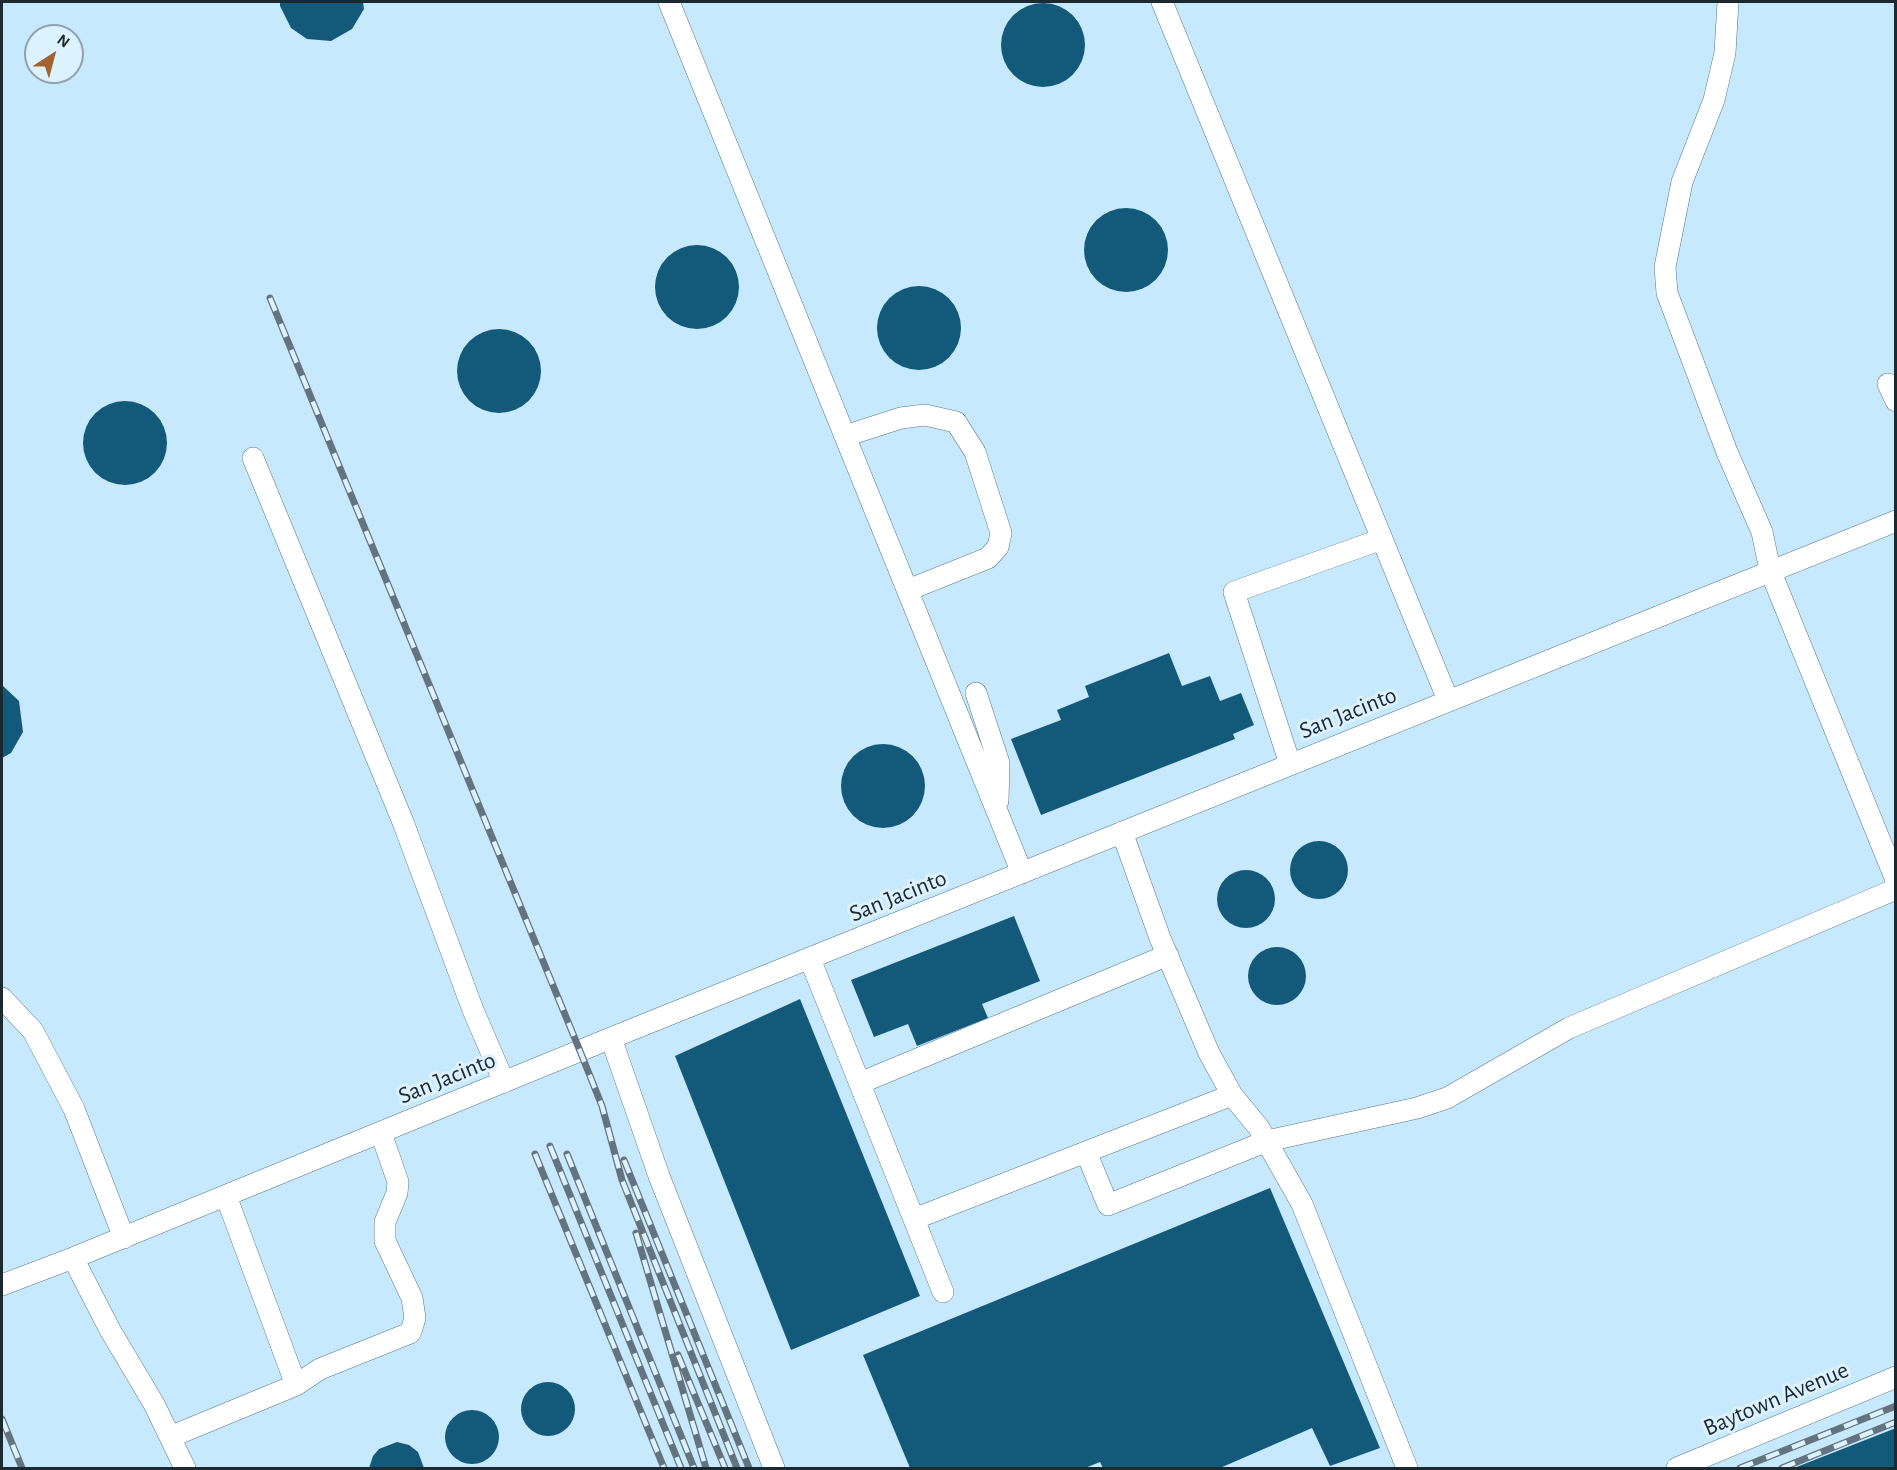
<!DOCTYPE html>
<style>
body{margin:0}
#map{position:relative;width:1897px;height:1470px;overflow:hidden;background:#dcf2ff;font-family:"Alegreya Sans",sans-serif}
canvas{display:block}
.frame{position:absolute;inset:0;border:3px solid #1b2931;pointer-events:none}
.north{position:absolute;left:24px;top:24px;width:60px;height:60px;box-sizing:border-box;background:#dcf2ff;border:2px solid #8fa2ad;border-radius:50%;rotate:36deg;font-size:16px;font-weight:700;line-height:24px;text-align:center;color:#1b2931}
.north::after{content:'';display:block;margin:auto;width:21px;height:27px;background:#a56231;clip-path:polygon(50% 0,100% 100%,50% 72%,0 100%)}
</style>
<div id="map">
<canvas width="1897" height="1470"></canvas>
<div class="frame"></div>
<div class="north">N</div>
</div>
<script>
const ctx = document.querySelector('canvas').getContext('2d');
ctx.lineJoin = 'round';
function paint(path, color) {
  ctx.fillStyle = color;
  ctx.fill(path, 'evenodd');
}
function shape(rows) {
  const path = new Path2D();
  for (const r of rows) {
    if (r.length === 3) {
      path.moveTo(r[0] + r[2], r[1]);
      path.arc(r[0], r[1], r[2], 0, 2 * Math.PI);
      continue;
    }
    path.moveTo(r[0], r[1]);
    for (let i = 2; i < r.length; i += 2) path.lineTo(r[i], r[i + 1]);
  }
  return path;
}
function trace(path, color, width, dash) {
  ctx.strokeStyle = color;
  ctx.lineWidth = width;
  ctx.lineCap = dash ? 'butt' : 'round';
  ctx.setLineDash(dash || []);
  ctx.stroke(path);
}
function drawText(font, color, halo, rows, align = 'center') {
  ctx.font = font + ' "Alegreya Sans",sans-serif';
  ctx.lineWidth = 6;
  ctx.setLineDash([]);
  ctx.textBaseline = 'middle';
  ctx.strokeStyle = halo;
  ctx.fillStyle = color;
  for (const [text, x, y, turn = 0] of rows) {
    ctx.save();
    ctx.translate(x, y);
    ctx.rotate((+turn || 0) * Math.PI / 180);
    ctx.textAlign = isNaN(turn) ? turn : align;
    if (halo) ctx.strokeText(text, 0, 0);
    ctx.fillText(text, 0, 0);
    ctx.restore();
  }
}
paint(shape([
 [2,2,1895,2,1895,1468,2,1468],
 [36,36,72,36,72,72,36,72]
]), '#c6e9fe');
paint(shape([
 [280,2,363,2,364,9,352,29,331,41,307,39,291,28,280,6],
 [1043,45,42],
 [1126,250,42],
 [697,287,42],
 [919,328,42],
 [499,371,42],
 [125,443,42],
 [1169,653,1182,686,1210,676,1220,701,1241,693,1254,725,1233,734,1235,739,1041,815,1011,739,1061,720,1057,710,1089,697,1085,686],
 [2,685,19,701,23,732,11,753,2,758],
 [883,786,42],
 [1319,870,29],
 [1246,899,29],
 [1014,916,1040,981,982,1004,988,1018,917,1046,908,1024,874,1037,851,980],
 [1277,976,29],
 [800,999,920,1296,791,1350,675,1056],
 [1270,1188,1380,1448,1330,1466,1312,1428,1220,1468,1103,1468,1100,1462,1085,1468,910,1468,863,1355],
 [548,1409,27],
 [472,1437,27],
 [1896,1428,1896,1468,1794,1468],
 [397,1442,409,1445,418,1452,424,1468,369,1468,373,1456,379,1449]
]), '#135979');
const minor = shape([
 [669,2,1022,873],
 [1162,2,1448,700],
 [1728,2,1725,53,1714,100,1682,182,1665,267,1667,293,1727,452,1762,532,1770,570,1896,880],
 [1888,384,1896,401],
 [845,436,901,418,925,415,956,422,975,452,1001,533,998,547,988,558,908,590],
 [253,458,403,822,473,1010,504,1082],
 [976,693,999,763,998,801],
 [1290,764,1234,592,1382,539],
 [810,959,943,1292],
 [2,998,33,1031,74,1109,124,1238],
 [611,1038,659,1176,774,1468],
 [860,1083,1168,955],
 [1232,1095,1259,1128,1302,1204,1407,1468],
 [1086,1152,1108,1205,1267,1141,1417,1108,1447,1098,1569,1028,1896,889],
 [914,1219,1232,1095,1209,1053,1160,938,1122,832],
 [73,1258,110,1330,154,1404,185,1468],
 [2,1285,73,1258,611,1038,1896,521],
 [296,1385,320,1369,410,1333,412,1328,415,1318,412,1298,385,1241,385,1222,397,1193,398,1182,381,1133],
 [170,1437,296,1385,226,1196],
 [1677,1468,1896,1377]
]);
trace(minor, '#57788b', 22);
trace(minor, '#fff', 21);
const rail = shape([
 [270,298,580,1051,602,1106,622,1180,737,1468],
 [550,1146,681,1468],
 [535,1154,664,1468],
 [567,1154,694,1468],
 [624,1160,749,1468],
 [636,1233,706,1468],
 [678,1355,725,1468],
 [2,1419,22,1468],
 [1740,1468,1896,1406],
 [1782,1468,1896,1422]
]);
trace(rail, '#63747e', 7);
trace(rail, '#dcf2ff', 4.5, [14]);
drawText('24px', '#1b2931', '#dcf2ff', [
 ["San Jacinto",1348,713,-22],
 ["San Jacinto",898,896,-22],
 ["San Jacinto",447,1078,-22],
 ["Baytown Avenue",1776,1399,-23]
]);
</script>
